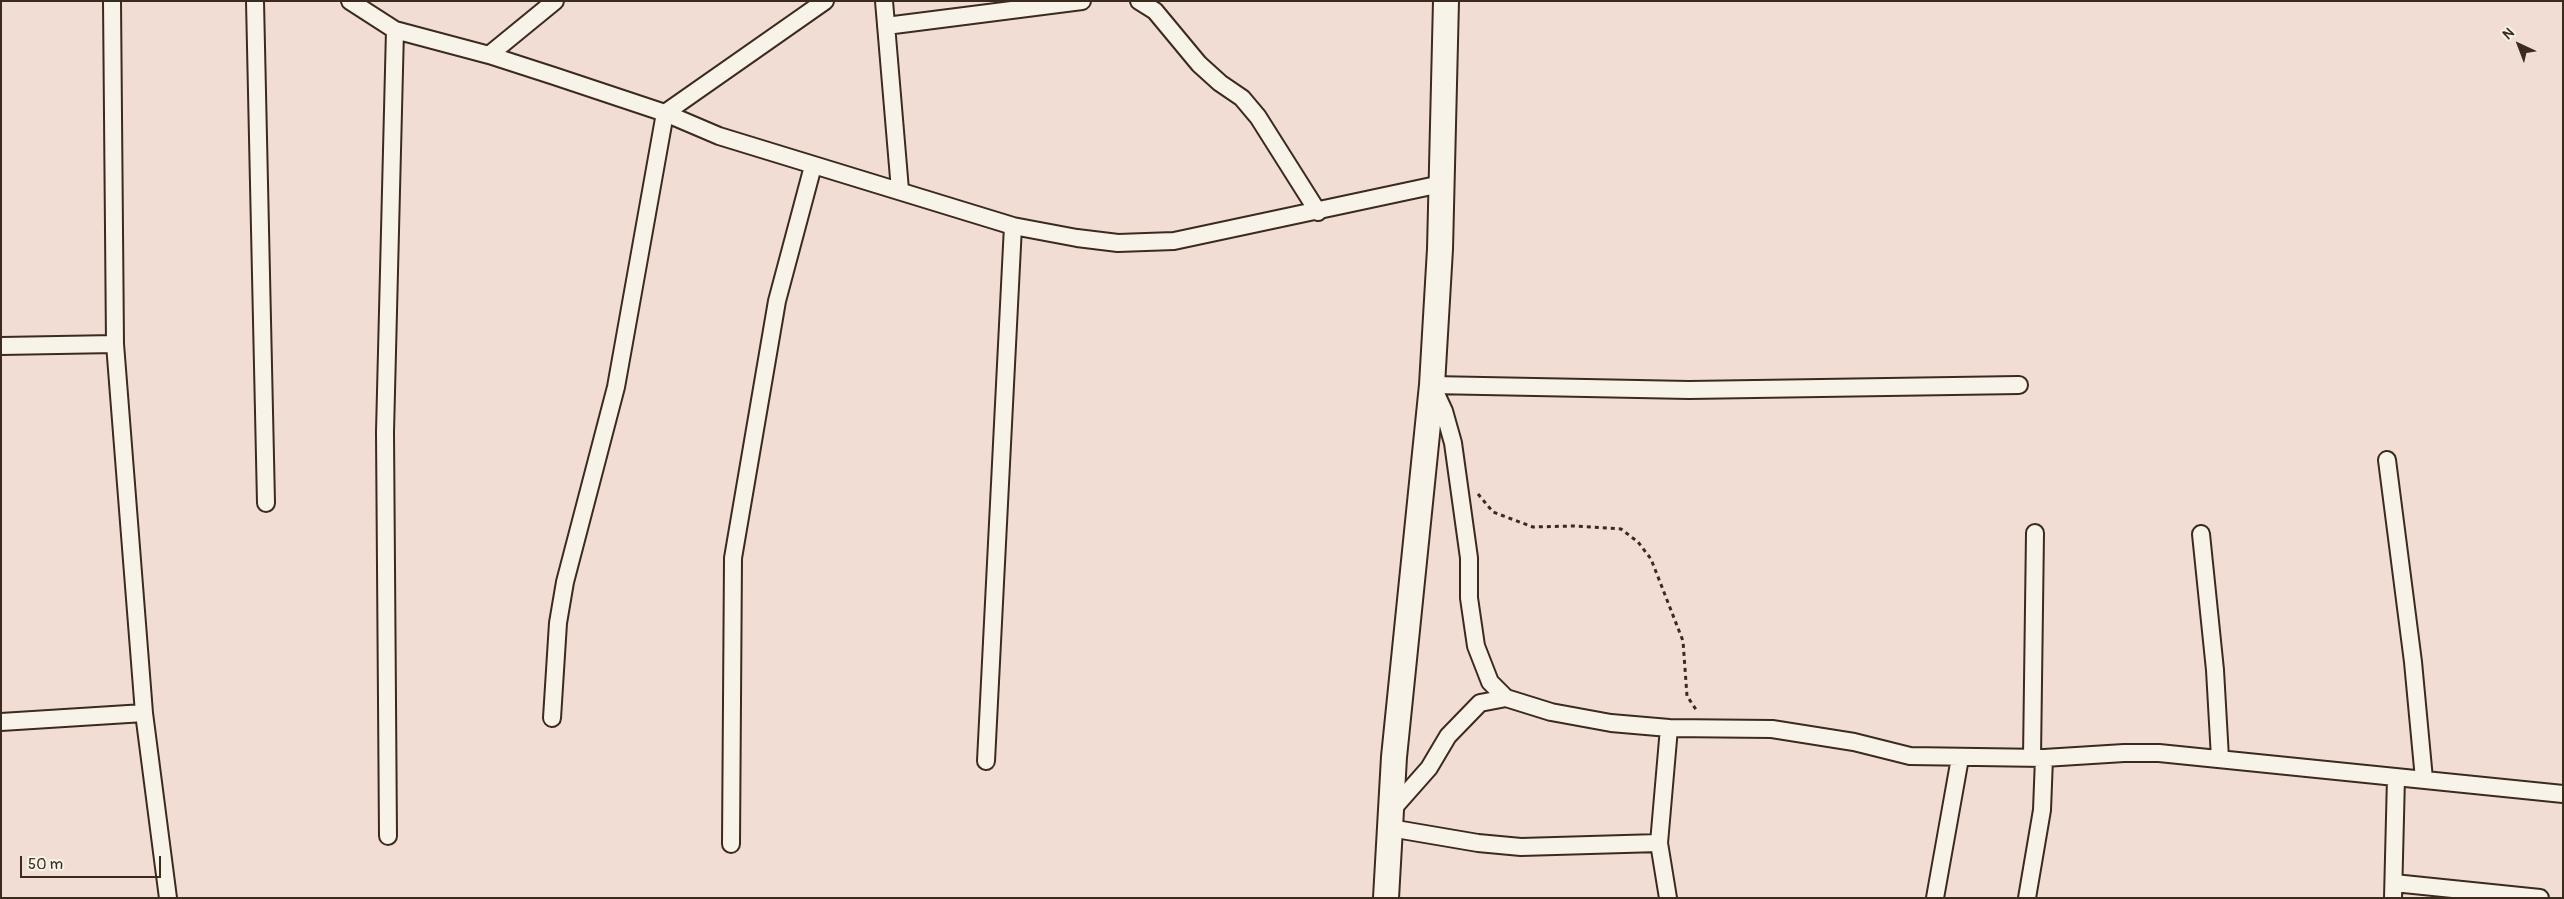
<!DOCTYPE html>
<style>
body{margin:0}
#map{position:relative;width:2564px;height:899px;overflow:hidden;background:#f1ddd4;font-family:Pangolin,sans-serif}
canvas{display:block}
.frame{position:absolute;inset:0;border:2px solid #3b2a1e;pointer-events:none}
.north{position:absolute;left:2494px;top:20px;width:50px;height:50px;-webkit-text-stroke:4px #f7f3e8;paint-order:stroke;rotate:317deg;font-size:14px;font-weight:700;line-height:20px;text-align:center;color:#3b2a1e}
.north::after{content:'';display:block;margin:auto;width:18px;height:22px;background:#3b2a1e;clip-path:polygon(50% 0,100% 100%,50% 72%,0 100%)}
.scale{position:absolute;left:20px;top:856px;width:141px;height:22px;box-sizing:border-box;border:2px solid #3b2a1e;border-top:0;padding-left:6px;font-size:15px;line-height:18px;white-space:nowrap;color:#3b2a1e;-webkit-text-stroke:4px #f7f3e8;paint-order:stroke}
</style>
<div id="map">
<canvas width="2564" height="899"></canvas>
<div class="frame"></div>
<div class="north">N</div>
<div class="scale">50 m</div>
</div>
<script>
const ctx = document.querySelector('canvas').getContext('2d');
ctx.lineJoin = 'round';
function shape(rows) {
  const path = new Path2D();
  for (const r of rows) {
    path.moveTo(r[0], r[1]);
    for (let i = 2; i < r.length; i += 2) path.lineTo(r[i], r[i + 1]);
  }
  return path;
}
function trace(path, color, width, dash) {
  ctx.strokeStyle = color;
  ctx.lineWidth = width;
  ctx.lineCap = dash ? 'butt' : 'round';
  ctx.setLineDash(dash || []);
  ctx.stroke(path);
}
const street = shape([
 [255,1,266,503],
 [350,1,395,30,489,55,554,76,665,113,719,136,1013,226,1077,238,1118,243,1174,241,1441,184],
 [884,1,900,190],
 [1139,1,1155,11,1199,64,1220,83,1242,98,1258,117,1318,212],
 [886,26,1082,1],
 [489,55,555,1],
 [1,346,115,344],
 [2019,385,1689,390,1432,385,1444,411,1453,443,1469,558,1469,598,1476,646,1490,682,1506,698,1551,712,1611,723,1669,728,1772,729,1854,742,1910,756,2044,758,2124,753,2159,753,2563,794],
 [2387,460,2413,662,2424,779],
 [2201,534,2215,670,2220,758],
 [144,713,168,898],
 [552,718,558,623,565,582,616,387,665,113,825,1],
 [1,722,144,713,115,344,112,1],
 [2032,757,2035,533],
 [986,761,1013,226],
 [1391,811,1429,768,1448,736,1480,703,1506,698],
 [1390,828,1478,843,1521,847,1659,843],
 [388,836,385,432,395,30],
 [731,844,733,558,777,301,813,166],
 [2394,883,2540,898],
 [1668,898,1659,843,1669,728],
 [1935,898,1960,758],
 [2027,898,2042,810,2044,758],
 [2393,898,2396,777]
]);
const secondary = shape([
 [1386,898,1394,757,1432,385,1440,249,1446,1]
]);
trace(street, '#3b2a1e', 20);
trace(secondary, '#3b2a1e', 28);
trace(shape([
 [1478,494,1493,512,1533,527,1573,526,1621,529,1638,542,1651,559,1683,641,1687,696,1697,711]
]), '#3b2a1e', 3, [4, 4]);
trace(street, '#f7f3e8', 16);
trace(secondary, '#f7f3e8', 24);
</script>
